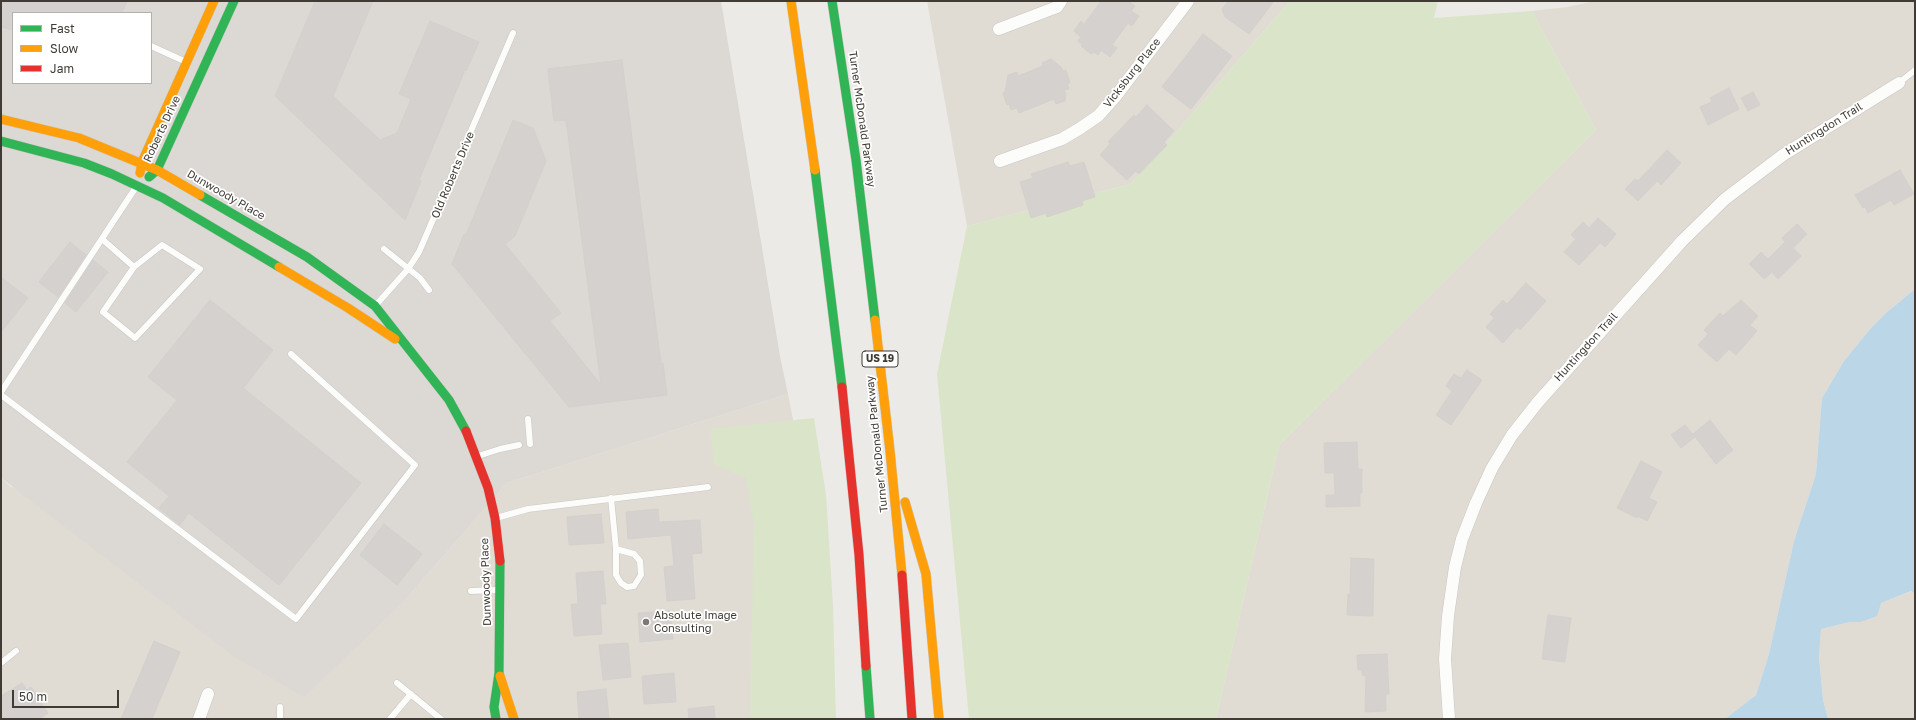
<!DOCTYPE html>
<style>
body{margin:0}
#map{position:relative;width:1916px;height:720px;overflow:hidden;background:#eceae7;font-family:"Golos Text",sans-serif}
canvas{display:block}
.frame{position:absolute;inset:0;border:2px solid #403b34;pointer-events:none}
.legend{position:absolute;left:12px;top:12px;width:140px;height:72px;box-sizing:border-box;background:#fff;border:1px solid #b3b1ae;margin:0;padding:5px 7px;list-style:none;font-size:12px;color:#403b34}
.legend li{display:flex;align-items:center;gap:8px;height:20px}
.legend b{width:20px;border:1px solid #b3b1ae}
.scale{position:absolute;left:12px;top:690px;width:107px;height:18px;box-sizing:border-box;border:2px solid #403b34;border-top:0;padding-left:5px;font-size:12px;line-height:14px;white-space:nowrap;color:#403b34;-webkit-text-stroke:3px #fff;paint-order:stroke}
</style>
<div id="map">
<canvas width="1916" height="720"></canvas>
<div class="frame"></div>
<ul class="legend">
<li><b style="height:5px;background:#30b455"></b>Fast</li>
<li><b style="height:5px;background:#ff9f0a"></b>Slow</li>
<li><b style="height:5px;background:#e5322d"></b>Jam</li>
</ul>
<div class="scale">50 m</div>
</div>
<script>
const ctx = document.querySelector('canvas').getContext('2d');
ctx.lineJoin = 'round';
function paint(path, color) {
  ctx.fillStyle = color;
  ctx.fill(path, 'evenodd');
}
function shape(rows) {
  const path = new Path2D();
  for (const r of rows) {
    path.moveTo(r[0], r[1]);
    for (let i = 2; i < r.length; i += 2) path.lineTo(r[i], r[i + 1]);
  }
  return path;
}
function trace(path, color, width, dash) {
  ctx.strokeStyle = color;
  ctx.lineWidth = width;
  ctx.lineCap = dash ? 'butt' : 'round';
  ctx.setLineDash(dash || []);
  ctx.stroke(path);
}
function drawText(font, color, halo, rows, align = 'center') {
  ctx.font = font + ' "Golos Text",sans-serif';
  ctx.lineWidth = 3.5;
  ctx.setLineDash([]);
  ctx.textBaseline = 'middle';
  ctx.strokeStyle = halo;
  ctx.fillStyle = color;
  for (const [text, x, y, turn = 0] of rows) {
    ctx.save();
    ctx.translate(x, y);
    ctx.rotate((+turn || 0) * Math.PI / 180);
    ctx.textAlign = isNaN(turn) ? turn : align;
    if (halo) ctx.strokeText(text, 0, 0);
    ctx.fillText(text, 0, 0);
    ctx.restore();
  }
}
paint(shape([
 [927,1,1290,1,1131,184,967,226],
 [1595,1,1915,1,1915,289,1886,313,1871,328,1844,361,1822,398,1816,474,1794,541,1769,654,1756,695,1725,719,1216,719,1279,445,1596,130,1532,11,1567,7],
 [788,394,799,450,819,719,1,719,1,478,11,487,405,600,507,483],
 [1912,591,1915,594,1915,719,1828,719,1823,700,1819,656,1821,629,1850,622,1861,622,1881,603]
]), '#e0dcd4');
paint(shape([
 [1,1,721,1,780,356,788,394,507,483,405,600,304,697,236,658,1,478],
 [13,13,151,13,151,83,13,83]
]), '#dcd9d5');
paint(shape([
 [1290,1,1438,1,1434,18,1532,11,1596,130,1279,445,1216,719,969,719,937,374,967,226,1131,184],
 [814,418,826,495,833,605,836,719,750,719,754,524,746,478,714,464,711,429]
]), '#dae4c9');
paint(shape([
 [1915,289,1915,594,1911,591,1881,603,1877,616,1861,622,1850,622,1821,629,1819,657,1823,700,1828,719,1725,719,1756,695,1769,654,1794,541,1816,474,1822,398,1844,361,1871,328,1886,313]
]), '#bbd6e6');
const building = shape([
 [1,1,127,1,122,13,13,13,13,30,1,27,1,1],
 [315,1,373,1,333,96,380,140,397,133,411,99,399,94,430,21,479,42,466,71,465,70,419,180,421,181,405,220,275,96,315,1],
 [1101,1,1128,1,1135,6,1131,11,1139,16,1132,26,1128,23,1112,45,1117,48,1110,57,1101,50,1098,55,1094,52,1091,54,1081,46,1082,44,1078,41,1081,37,1074,31,1081,21,1084,24,1101,1],
 [1228,1,1274,1,1249,34,1225,17,1222,9,1228,1],
 [1203,34,1232,56,1191,109,1162,87,1203,34],
 [1051,59,1061,67,1063,71,1066,70,1070,83,1067,84,1069,89,1064,90,1066,95,1065,101,1056,104,1054,99,1019,113,1017,108,1011,110,1009,104,1007,105,1003,93,1005,92,1008,75,1017,72,1018,76,1043,66,1042,63,1051,59],
 [622,60,661,364,663,363,667,395,569,407,452,264,464,234,466,235,513,120,533,128,546,161,515,236,505,244,561,313,550,321,601,385,566,120,554,121,548,69,622,60],
 [1729,88,1739,109,1708,125,1700,107,1712,102,1710,98,1729,88],
 [1753,92,1760,105,1748,111,1741,98,1753,92],
 [1147,105,1174,131,1164,142,1167,145,1139,174,1136,171,1127,180,1100,155,1110,144,1108,142,1134,115,1136,117,1147,105],
 [1667,150,1681,163,1661,185,1657,181,1638,201,1625,189,1635,179,1638,181,1667,150],
 [1068,162,1070,166,1084,162,1095,197,1082,201,1083,205,1047,217,1046,213,1031,218,1020,182,1033,178,1031,174,1068,162],
 [1900,170,1914,194,1894,205,1891,200,1868,213,1865,207,1863,208,1855,195,1900,170],
 [1598,218,1616,234,1605,247,1600,243,1579,265,1564,252,1576,239,1571,235,1583,222,1589,228,1598,218],
 [1797,224,1807,234,1793,248,1801,256,1778,279,1772,272,1764,279,1749,264,1761,252,1768,259,1785,242,1782,238,1797,224],
 [70,242,86,255,58,297,39,282,70,242],
 [93,260,108,272,76,312,65,303,93,260],
 [1,277,28,298,1,332,1,277],
 [1526,283,1546,301,1520,330,1517,327,1503,343,1486,327,1494,318,1490,314,1503,300,1507,304,1526,283],
 [210,300,273,350,243,388,361,483,279,585,189,513,180,525,159,508,169,496,127,462,177,400,148,377,210,300],
 [1741,300,1758,316,1750,325,1757,331,1736,355,1729,349,1717,362,1698,345,1708,334,1704,330,1720,313,1723,316,1741,300],
 [1467,370,1482,380,1451,425,1436,415,1452,391,1446,386,1454,374,1461,378,1467,370],
 [1710,420,1733,450,1716,464,1693,434,1710,420],
 [1685,425,1695,437,1681,448,1671,435,1685,425],
 [1357,442,1358,469,1362,469,1362,493,1360,493,1360,506,1326,507,1326,495,1335,495,1334,473,1325,473,1324,443,1357,442],
 [1641,461,1662,472,1649,498,1657,502,1647,521,1638,516,1637,518,1617,508,1641,461],
 [658,509,659,522,700,520,702,553,692,554,695,599,667,601,664,567,674,566,671,535,628,539,626,512,658,509],
 [601,514,604,543,569,545,567,517,601,514],
 [384,524,422,554,397,585,360,555,384,524],
 [1351,558,1374,559,1373,616,1347,615,1348,594,1350,595,1351,558],
 [603,571,606,604,600,604,602,634,574,636,571,604,578,604,576,573,603,571],
 [670,611,673,639,640,642,638,613,670,611],
 [1548,615,1571,618,1565,662,1542,659,1548,615],
 [154,641,180,652,152,719,121,719,154,641],
 [628,643,631,677,603,680,599,645,628,643],
 [1387,654,1389,694,1386,695,1386,711,1365,712,1366,676,1362,675,1362,670,1358,670,1357,655,1387,654],
 [674,673,676,702,644,704,642,676,674,673],
 [22,683,27,690,31,687,48,713,39,719,1,719,1,696,22,683],
 [606,689,609,719,579,719,577,692,606,689],
 [714,706,715,719,689,719,688,709,714,706]
]);
paint(building, '#d4d1ce');
trace(building, '#d4d1cd', 1);
const lane = shape([
 [151,46,184,61],
 [1899,83,1915,70],
 [102,239,134,267,103,312,135,338,200,269,162,245,134,267],
 [384,249,420,278,429,290],
 [376,305,408,269,419,252,513,33],
 [1,392,136,187],
 [1,395,296,619,415,465,291,354],
 [528,419,530,444],
 [478,456,500,449,519,445],
 [611,498,616,549,616,575,621,583,627,587,634,586,641,575,640,561,634,554,616,549],
 [496,518,528,509,708,487],
 [471,591,497,590],
 [1,663,16,651],
 [397,683,441,719],
 [280,719,280,707],
 [390,719,411,694]
]);
const street = shape([
 [999,29,1057,7,1061,1],
 [1000,161,1062,139,1079,129,1098,116,1115,97,1188,1],
 [199,719,208,694],
 [1449,719,1445,659,1448,616,1455,567,1462,539,1476,503,1492,468,1512,435,1538,402,1682,241,1725,199,1783,155,1899,83]
]);
const fast = shape([
 [832,1,856,160,875,320],
 [1,141,84,163,112,174,163,198,279,267],
 [815,170,842,387],
 [149,177,157,170,234,1],
 [200,195,307,257,375,306,449,400,466,431],
 [866,666,870,719],
 [496,719,494,707,499,673,500,561]
]);
const slow = shape([
 [791,1,815,170],
 [1,119,79,138,157,170,200,195],
 [140,173,142,162,214,1],
 [279,267,348,308,395,339],
 [875,320,890,451,902,575],
 [905,502,926,574,939,719],
 [500,676,514,719]
]);
const jam = shape([
 [842,387,859,555,866,666],
 [466,431,488,488,495,518,500,561],
 [902,575,912,719]
]);
trace(lane, '#c8c6c3', 7);
trace(street, '#c8c6c3', 13);
trace(fast, '#cdc9c1', 10);
trace(slow, '#cdc9c1', 10);
trace(jam, '#cdc9c1', 10);
trace(lane, '#fcfcfb', 6);
trace(street, '#fcfcfb', 12);
trace(fast, '#30b455', 9);
trace(slow, '#ff9f0a', 9);
trace(jam, '#e5322d', 9);
for (const [x, y, r, color] of [
 [646,622,4,"#7c7873"]
]) {
  const dot = new Path2D();
  dot.arc(x, y, r, 0, 2 * Math.PI);
  ctx.fillStyle = color;
  ctx.fill(dot);
  trace(dot, '#fff', 1.5);
}
for (const [x, y, w] of [
 [880,359,36]
]) {
  const box = new Path2D();
  box.roundRect(x - w / 2, y - 8, w, 16, 3);
  ctx.fillStyle = '#fff';
  ctx.fill(box);
  trace(box, '#403b34', 1);
}
drawText('bold 10px', '#403b34', null, [
 ["US 19",880,359]
]);
drawText('11px', '#403b34', '#fff', [
 ["Vicksburg Place",1132,73,-52],
 ["Turner McDonald Parkway",862,119,82],
 ["Roberts Drive",162,129,-65],
 ["Huntingdon Trail",1824,129,-32],
 ["Old Roberts Drive",453,175,-67],
 ["Dunwoody Place",226,195,30],
 ["Huntingdon Trail",1586,347,-48],
 ["Turner McDonald Parkway",877,444,-96],
 ["Dunwoody Place",486,582,-92]
]);
drawText('11px', '#403b34', '#fff', [
 ["Absolute Image",654,616],
 ["Consulting",654,629]
], 'left');
</script>
